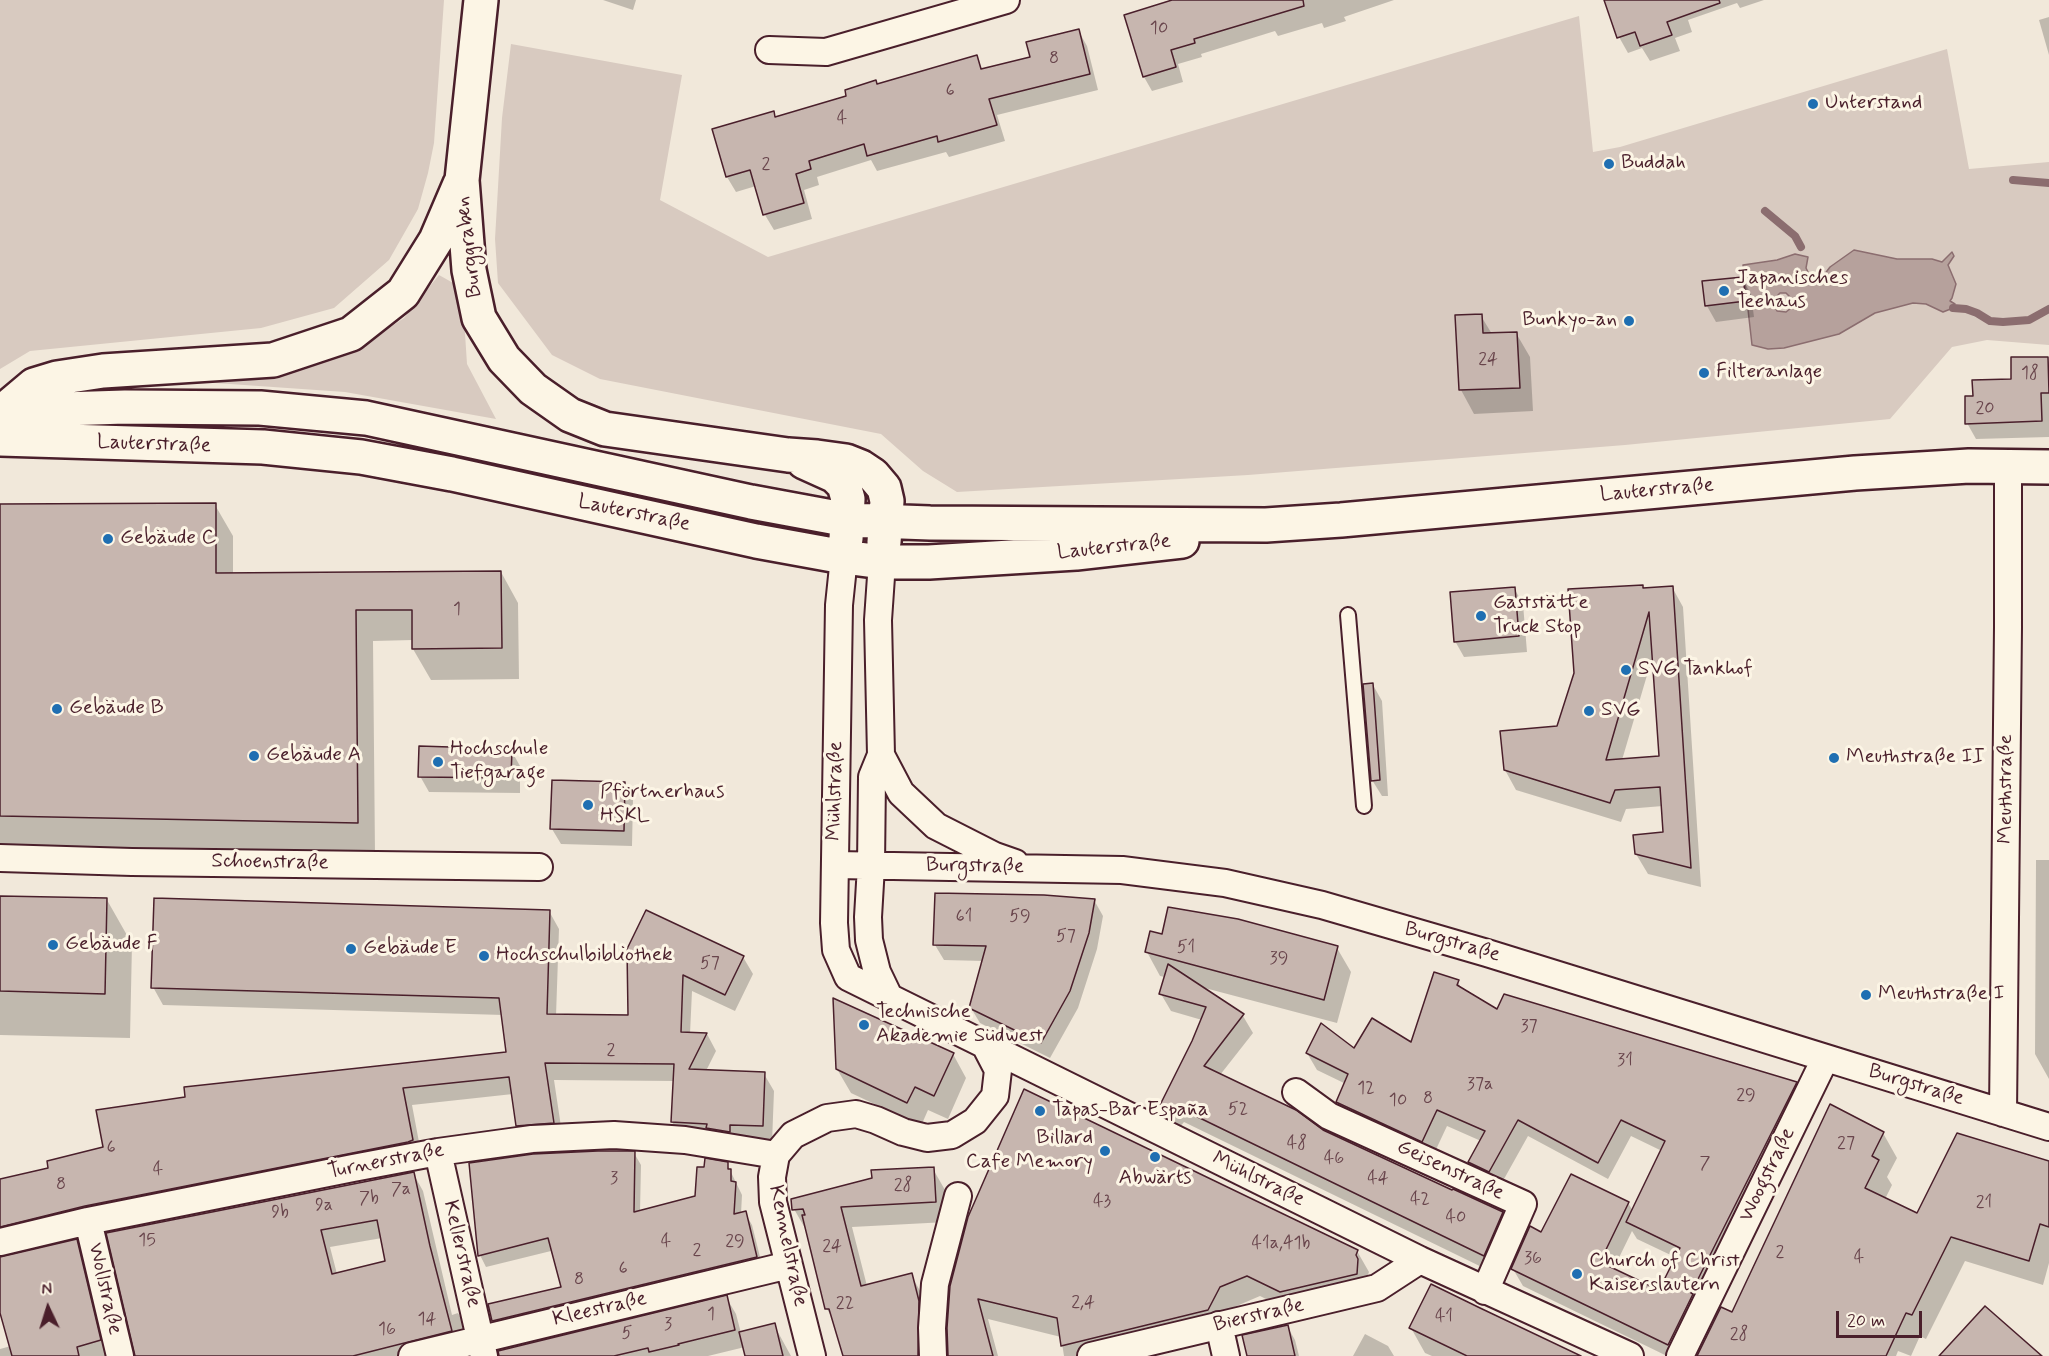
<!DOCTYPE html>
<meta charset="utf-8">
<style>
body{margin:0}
#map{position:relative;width:2049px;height:1356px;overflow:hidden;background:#f1e8da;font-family:Mynerve,sans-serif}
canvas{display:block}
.north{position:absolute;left:18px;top:1278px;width:60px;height:60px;-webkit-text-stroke:4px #fcf5e5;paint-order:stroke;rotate:356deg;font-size:16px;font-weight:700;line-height:24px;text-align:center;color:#4a1f2b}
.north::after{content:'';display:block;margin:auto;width:21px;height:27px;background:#4a1f2b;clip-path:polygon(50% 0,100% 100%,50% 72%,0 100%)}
.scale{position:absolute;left:1836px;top:1311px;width:86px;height:27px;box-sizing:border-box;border:3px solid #4a1f2b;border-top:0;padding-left:8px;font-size:18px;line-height:21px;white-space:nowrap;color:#4a1f2b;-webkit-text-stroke:4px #fcf5e5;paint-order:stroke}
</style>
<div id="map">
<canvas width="2049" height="1356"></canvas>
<div class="north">N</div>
<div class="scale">20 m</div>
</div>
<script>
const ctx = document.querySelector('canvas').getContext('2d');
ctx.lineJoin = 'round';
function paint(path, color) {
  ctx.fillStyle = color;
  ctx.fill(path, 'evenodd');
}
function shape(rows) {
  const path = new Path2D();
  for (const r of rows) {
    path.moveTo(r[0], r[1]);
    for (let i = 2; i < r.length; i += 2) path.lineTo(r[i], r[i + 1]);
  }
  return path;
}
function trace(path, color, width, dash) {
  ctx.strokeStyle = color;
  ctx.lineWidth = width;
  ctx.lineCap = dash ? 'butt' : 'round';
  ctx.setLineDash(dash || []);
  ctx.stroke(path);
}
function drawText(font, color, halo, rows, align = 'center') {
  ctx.font = font + ' Mynerve,sans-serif';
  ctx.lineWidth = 6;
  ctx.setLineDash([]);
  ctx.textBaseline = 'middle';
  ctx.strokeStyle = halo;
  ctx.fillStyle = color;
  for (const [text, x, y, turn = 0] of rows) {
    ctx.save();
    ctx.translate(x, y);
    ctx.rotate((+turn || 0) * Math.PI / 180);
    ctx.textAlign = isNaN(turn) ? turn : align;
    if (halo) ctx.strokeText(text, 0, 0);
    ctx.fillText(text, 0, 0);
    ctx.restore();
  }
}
paint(shape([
 [0,0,444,0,434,143,428,173,418,209,389,260,334,308,261,328,30,351,0,369],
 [1579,16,1593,152,1620,147,1947,49,1969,169,2049,162,2049,345,1987,340,1952,347,1890,419,1625,445,1248,475,957,492,923,471,881,434,600,379,552,355,498,283,495,239,502,118,511,44,682,75,660,200,768,257],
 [439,275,462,288,467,364,496,419,345,392,201,382,285,369,351,353,404,318]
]), '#d8cac0');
const water = shape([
 [1854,250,1897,259,1932,259,1942,262,1952,252,1954,256,1948,265,1956,284,1952,298,1950,301,1955,304,1953,308,1943,312,1926,304,1913,303,1875,313,1839,334,1784,348,1768,349,1752,345,1743,265,1777,260,1795,254,1808,257,1806,268,1809,274,1813,277,1824,275,1830,267,1854,250],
 [1780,293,1786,293,1792,299,1791,308,1786,312,1777,311,1774,305,1775,298,1780,293]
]);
paint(water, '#b6a19c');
trace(water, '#8b6d6f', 1.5);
paint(shape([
 [603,0,636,0,633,10],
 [1177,0,1394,0,1344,17,1346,21,1324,28,1322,23,1278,36,1275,31,1201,54,1202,57,1178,64,1183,82,1152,91,1144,77,1125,16],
 [1606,0,1764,0,1740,8,1737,3,1688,20,1692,32,1675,38,1680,51,1650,61,1642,48,1628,53,1619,37],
 [2049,17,2049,55,2039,20],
 [1078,30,1087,46,1098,90,997,115,1005,141,949,157,946,152,877,171,871,160,817,177,819,185,804,190,812,219,774,230,765,215,756,186,736,192,727,177,773,113,776,118,848,97,877,85,976,57,983,70,1032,58],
 [1742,278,1751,294,1754,317,1716,322,1707,306,1704,283],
 [1481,316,1492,334,1516,333,1530,357,1533,411,1474,414,1461,390,1457,317],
 [2047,358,2049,361,2049,437,1976,439,1967,423,1974,397,2013,380],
 [215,505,233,536,233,574,501,572,518,603,519,679,431,680,413,649,413,640,373,641,375,854,0,846,0,506],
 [1642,586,1644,589,1672,587,1683,607,1701,887,1648,874,1636,854,1664,834,1663,806,1626,809,1621,822,1516,790,1505,770,1559,728],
 [1653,655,1660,758,1622,760],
 [1514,588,1523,604,1527,652,1464,657,1455,641],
 [1373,685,1382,701,1388,796,1382,796,1372,780],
 [511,750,520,766,520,793,429,792,420,776],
 [624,783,633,799,632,846,561,844,552,829],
 [2036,860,2049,860,2049,1079,2035,1054],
 [0,897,107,900,132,944,130,1038,0,1035],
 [1094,900,1103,916,1097,949,1078,1008,1050,1058,980,1023,971,1008,984,961,944,960,935,945],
 [549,911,559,929,556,1016,629,1016,629,949,743,957,753,974,735,1011,692,991,690,1034,707,1034,716,1051,706,1071,764,1074,774,1091,772,1143,682,1139,672,1122,674,1081,554,1080,563,1140,527,1143,517,1126,513,1094,412,1105,422,1158,0,1248,0,1184,508,1054,503,1015,163,1005,153,987],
 [1163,936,1337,948,1351,972,1337,1023,1201,987,1243,1016,1253,1033,1220,1075,1322,1131,1453,1192,1502,1213,1512,1230,1494,1273,1184,1122,1180,1127,1172,1122,1162,1105,1202,1020,1171,1011,1161,994,1165,977,1160,976,1147,952],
 [1458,982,1462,990,1497,1011,1796,1084,1806,1101,1681,1356,1667,1356,1523,1286,1513,1269,1542,1234,1628,1203,1633,1211,1662,1151,1631,1136,1608,1179,1528,1136,1499,1188,1479,1179,1469,1162,1481,1141,1447,1126,1432,1158,1347,1119,1337,1102,1346,1084,1317,1070,1307,1053,1355,1050,1411,1044],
 [1632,1231,1637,1239,1677,1258,1660,1292,1613,1270],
 [953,1054,966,1078,948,1119,928,1110,921,1126,851,1093,837,1069],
 [1883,1133,1897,1158,1887,1177,1892,1185,1885,1199,1918,1215,2049,1162,2049,1263,2043,1285,1965,1261,1926,1339,1920,1336,1911,1356,1898,1351,1896,1356,1698,1356],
 [634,1153,641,1165,640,1212,697,1197,727,1164,742,1195,741,1214,745,1213,752,1225,763,1269,500,1333,493,1321,490,1306,562,1288,551,1251,486,1267,480,1255],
 [933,1169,945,1190,947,1222,852,1227,867,1286,911,1275,923,1296,930,1356,844,1356,834,1321,827,1309,806,1230,794,1209],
 [413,1173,423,1191,452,1315,458,1313,468,1330,428,1356,136,1356,108,1234],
 [382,1238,387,1262,337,1274,330,1247],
 [76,1241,86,1258,109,1356,0,1356,0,1349,11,1346,0,1311,0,1258],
 [1357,1251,1369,1272,1367,1277,1369,1281,1292,1312,1260,1296,1232,1308,1219,1331,1126,1356,1064,1356,1061,1337,988,1319,998,1356,949,1356,951,1287],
 [726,1297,736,1314,741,1333,774,1325,791,1356,747,1356,745,1347,708,1356,500,1356],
 [1287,1326,1295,1340,1299,1356,1249,1356],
 [1411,1328,1578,1356,1432,1356,1425,1353],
 [1365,1334,1388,1346,1394,1356,1353,1356]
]), '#0003');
trace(shape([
 [2013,180,2049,183],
 [1765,211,1795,236,1801,247],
 [1953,308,1966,309,1977,313,1990,321,2003,322,2029,320,2049,309]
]), '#8b6d6f', 8);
const building = shape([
 [1172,0,1303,0,1304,6,1194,39,1195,43,1171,50,1176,67,1143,77,1124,15,1172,0],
 [1604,0,1719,0,1720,3,1667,22,1672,35,1640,46,1635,32,1617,38,1604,0],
 [1079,29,1090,74,989,99,997,125,938,142,937,136,867,156,864,144,809,161,811,169,796,174,804,203,763,215,750,170,726,177,712,129,774,111,775,117,846,96,845,90,876,80,877,84,977,55,981,69,1030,57,1026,42,1079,29],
 [1743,277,1746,301,1705,306,1702,281,1743,277],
 [1482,314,1483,333,1517,332,1520,388,1459,390,1455,315,1482,314],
 [2011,357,2048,357,2049,393,2041,393,2042,421,1965,424,1965,396,1973,396,1972,380,2011,379,2011,357],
 [216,503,216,573,501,571,502,648,412,649,412,610,356,610,358,823,0,816,0,504,216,503],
 [1643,585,1643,588,1673,586,1691,868,1635,854,1633,835,1663,832,1660,787,1615,790,1610,803,1504,770,1500,731,1557,726,1574,673,1568,589,1643,585],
 [1649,612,1659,756,1606,760,1649,612],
 [1515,587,1519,636,1454,642,1450,592,1515,587],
 [1373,683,1380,780,1371,781,1363,684,1373,683],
 [419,746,512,749,511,778,418,777,419,746],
 [552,780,625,782,624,831,550,829,552,780],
 [935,893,1044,895,1095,899,1089,933,1070,991,1041,1043,969,1008,986,946,933,945,935,893],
 [0,896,107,898,105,994,0,991,0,896],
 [154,898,550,910,547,1014,628,1015,627,949,646,910,744,956,725,995,683,975,681,1032,707,1033,689,1069,765,1072,763,1126,730,1125,730,1132,706,1128,707,1124,671,1122,674,1064,545,1063,554,1123,516,1126,509,1077,403,1088,413,1140,408,1142,85,1206,0,1227,0,1179,48,1168,47,1161,103,1147,96,1110,185,1097,184,1087,506,1052,499,998,151,988,154,898],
 [1168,907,1238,919,1338,946,1324,1000,1145,952,1150,931,1162,934,1168,907],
 [1168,964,1244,1014,1204,1066,1296,1110,1323,1130,1452,1190,1453,1189,1503,1212,1484,1256,1173,1105,1169,1111,1160,1105,1192,1041,1206,1007,1159,994,1168,964],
 [1434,972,1459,980,1457,985,1497,1009,1504,994,1797,1082,1691,1293,1693,1294,1668,1345,1511,1269,1530,1226,1541,1232,1571,1174,1629,1202,1600,1262,1659,1290,1680,1248,1626,1222,1665,1141,1621,1120,1598,1163,1518,1120,1489,1172,1468,1162,1485,1131,1437,1110,1422,1142,1336,1102,1348,1074,1306,1053,1321,1023,1354,1048,1372,1018,1411,1042,1434,972],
 [833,998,954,1053,934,1096,915,1087,907,1103,836,1069,833,998],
 [1024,1089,1358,1250,1356,1255,1358,1259,1357,1274,1280,1292,1247,1276,1220,1287,1208,1310,1061,1346,1057,1318,978,1299,993,1356,948,1356,947,1328,950,1286,968,1217,1024,1089],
 [1830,1104,1884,1132,1872,1156,1879,1160,1865,1188,1917,1213,1957,1133,2049,1161,2049,1227,2040,1224,2029,1261,1951,1237,1912,1315,1906,1313,1886,1356,1697,1356,1721,1307,1732,1312,1830,1104],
 [598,1151,635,1151,634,1212,695,1196,697,1167,704,1167,705,1158,728,1162,728,1169,731,1169,731,1181,736,1182,734,1214,746,1211,757,1257,492,1321,488,1304,561,1287,548,1238,478,1256,469,1163,533,1154,598,1151],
 [934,1167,936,1202,841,1207,861,1286,912,1273,919,1301,918,1356,843,1356,829,1309,825,1309,802,1215,805,1215,803,1209,792,1210,791,1199,872,1178,871,1170,934,1167],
 [414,1172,430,1246,452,1331,353,1356,135,1356,106,1233,414,1172],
 [377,1220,385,1261,332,1274,321,1230,377,1220],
 [77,1239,101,1340,77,1347,79,1356,12,1356,0,1313,0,1257,77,1239],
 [1431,1284,1478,1307,1581,1356,1467,1356,1409,1328,1431,1284],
 [727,1295,735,1330,678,1344,679,1345,649,1352,648,1348,614,1356,499,1356,498,1351,727,1295],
 [1985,1306,2042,1356,1939,1356,1985,1306],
 [775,1323,783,1356,745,1356,739,1332,775,1323],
 [1288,1325,1295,1356,1247,1356,1242,1335,1288,1325]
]);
paint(building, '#c7b6af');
trace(building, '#4a1f2b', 1.5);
const lane = shape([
 [1348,615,1364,806]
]);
const street = shape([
 [769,50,826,52,1006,0],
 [844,557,839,605,834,923,836,950,848,977,1420,1260,1630,1356],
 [882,562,878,620,881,755,901,793,936,826,995,856,1015,863],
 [881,755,872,777,871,866,868,917,869,940,877,972,889,997],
 [0,858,132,862,539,867],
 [836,865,1122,870,1225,883,1322,905,1487,953,2049,1127],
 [1296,1092,1329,1116,1523,1204,1485,1291],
 [2003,1113,2008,627,2008,465],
 [438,1152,484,1356],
 [88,1221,120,1356],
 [0,1242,88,1221,353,1168,438,1152,532,1139,614,1135,685,1140,776,1155],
 [1219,1325,1226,1356],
 [412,1356,789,1265],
 [812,1356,773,1202,772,1177,776,1155,793,1135,827,1118,856,1114,876,1120,903,1132,927,1138,952,1135,975,1121,995,1096,998,1070,985,1045],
 [933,1356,932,1328,935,1284,958,1196],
 [1091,1356,1377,1288,1420,1260],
 [1680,1356,1825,1059]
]);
const secondary = shape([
 [481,0,462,180,469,270,479,318,504,359,533,389,570,415,605,429,788,455,817,457,846,461,861,467,873,475,884,488,887,501,884,542],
 [0,411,125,407,260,408,366,418,751,502,848,520,930,523,1266,525,1341,520,1855,473,1969,466,2049,467],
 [3,411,34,385,57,378,103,371,273,360,351,334,403,293,436,240,460,184],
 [0,439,263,447,361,457,452,474,756,541,844,557,882,562,929,562,1076,553,1182,541],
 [804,462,835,476,844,485,848,499,846,539]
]);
trace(lane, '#4a1f2b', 18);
trace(street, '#4a1f2b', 30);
trace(secondary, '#4a1f2b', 38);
trace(lane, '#fcf5e5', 14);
trace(street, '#fcf5e5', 26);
trace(secondary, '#fcf5e5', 33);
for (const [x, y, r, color] of [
 [1813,104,6,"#1f6fb2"],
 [1609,164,6,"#1f6fb2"],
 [1724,291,6,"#1f6fb2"],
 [1629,321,6,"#1f6fb2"],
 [1704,373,6,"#1f6fb2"],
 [108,539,6,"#1f6fb2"],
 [1481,616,6,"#1f6fb2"],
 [1626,670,6,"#1f6fb2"],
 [57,709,6,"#1f6fb2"],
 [1589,711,6,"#1f6fb2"],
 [254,756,6,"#1f6fb2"],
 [1834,758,6,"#1f6fb2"],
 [438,762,6,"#1f6fb2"],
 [588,805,6,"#1f6fb2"],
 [53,945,6,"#1f6fb2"],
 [351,949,6,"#1f6fb2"],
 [484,956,6,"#1f6fb2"],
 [1866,995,6,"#1f6fb2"],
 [864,1025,6,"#1f6fb2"],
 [1040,1111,6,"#1f6fb2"],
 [1105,1151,6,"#1f6fb2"],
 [1155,1157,6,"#1f6fb2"],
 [1577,1274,6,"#1f6fb2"]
]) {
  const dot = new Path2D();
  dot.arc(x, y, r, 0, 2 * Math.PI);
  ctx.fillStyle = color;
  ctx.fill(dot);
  trace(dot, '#fcf5e5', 2);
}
drawText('18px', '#69454c', null, [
 ["10",1159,29],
 ["8",1054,59],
 ["6",950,91],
 ["4",842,119],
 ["2",766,165],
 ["24",1488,360],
 ["18",2030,374],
 ["20",1985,409],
 ["1",457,610],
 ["61",964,917],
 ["59",1020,917],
 ["57",1066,937],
 ["51",1186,948],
 ["39",1279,959],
 ["57",710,964],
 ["37",1529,1027],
 ["2",611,1051],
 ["31",1625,1061],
 ["37a",1480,1085],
 ["12",1366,1089],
 ["29",1746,1096],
 ["8",1428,1099],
 ["10",1398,1101],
 ["52",1238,1110],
 ["48",1297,1144],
 ["27",1846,1144],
 ["6",111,1148],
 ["46",1334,1159],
 ["7",1705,1164],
 ["4",158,1170],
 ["3",614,1179],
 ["44",1378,1179],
 ["8",61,1185],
 ["28",903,1186],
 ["7a",401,1190],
 ["7b",369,1199],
 ["42",1420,1200],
 ["43",1102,1202],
 ["21",1984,1203],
 ["9a",324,1206],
 ["9b",280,1213],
 ["40",1456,1218],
 ["15",147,1241],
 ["4",666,1242],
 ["29",735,1242],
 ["41a,41b",1281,1244],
 ["24",832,1247],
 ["2",697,1251],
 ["2",1780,1253],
 ["4",1859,1258],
 ["36",1533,1259],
 ["6",623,1269],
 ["8",579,1280],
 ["2,4",1083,1303],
 ["22",845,1304],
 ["1",711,1315],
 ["41",1444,1317],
 ["14",427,1320],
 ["3",668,1325],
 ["16",387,1330],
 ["5",627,1334],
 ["28",1739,1335]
]);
drawText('21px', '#4a1f2b', '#fcf5e5', [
 ["Unterstand",1825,104],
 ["Buddah",1621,164],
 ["Japanisches",1736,279],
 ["Teehaus",1736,303],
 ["Bunkyo-an",1617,321,"right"],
 ["Filteranlage",1716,373],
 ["Gebäude C",120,539],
 ["Gaststätte",1493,604],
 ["Truck Stop",1493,628],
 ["SVG Tankhof",1638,670],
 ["Gebäude B",69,709],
 ["SVG",1601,711],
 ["Hochschule",450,750],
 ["Tiefgarage",450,774],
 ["Gebäude A",266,756],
 ["Meuthstraße II",1846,758],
 ["Pförtnerhaus",600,793],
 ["HSKL",600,817],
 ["Gebäude F",65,945],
 ["Gebäude E",363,949],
 ["Hochschulbibliothek",496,956],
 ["Meuthstraße I",1878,995],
 ["Technische",876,1013],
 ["Akademie Südwest",876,1037],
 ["Tapas-Bar España",1052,1111],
 ["Billard",1093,1139,"right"],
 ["Cafe Memory",1093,1163,"right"],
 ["Abwärts",1155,1179,"center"],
 ["Church of Christ",1589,1262],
 ["Kaiserslautern",1589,1286]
], 'left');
drawText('21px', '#4a1f2b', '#fcf5e5', [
 ["Burggraben",470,247,-97],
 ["Lauterstraße",154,445,2],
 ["Lauterstraße",1657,491,-5],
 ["Lauterstraße",634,514,12],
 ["Lauterstraße",1114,548,-6],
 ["Meuthstraße",2007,789,-90],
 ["Mühlstraße",836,791,-89],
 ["Schoenstraße",270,863,1],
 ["Burgstraße",975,867,1],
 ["Burgstraße",1452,943,16],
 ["Burgstraße",1916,1086,17],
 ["Turnerstraße",386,1162,-11],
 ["Geisenstraße",1450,1171,25],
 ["Woogstraße",1768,1175,-64],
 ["Mühlstraße",1258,1180,26],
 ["Kennelstraße",787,1246,78],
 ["Kellerstraße",461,1254,77],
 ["Wollstraße",104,1289,77],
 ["Kleestraße",600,1310,-13],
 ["Bierstraße",1259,1316,-13]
]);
</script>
